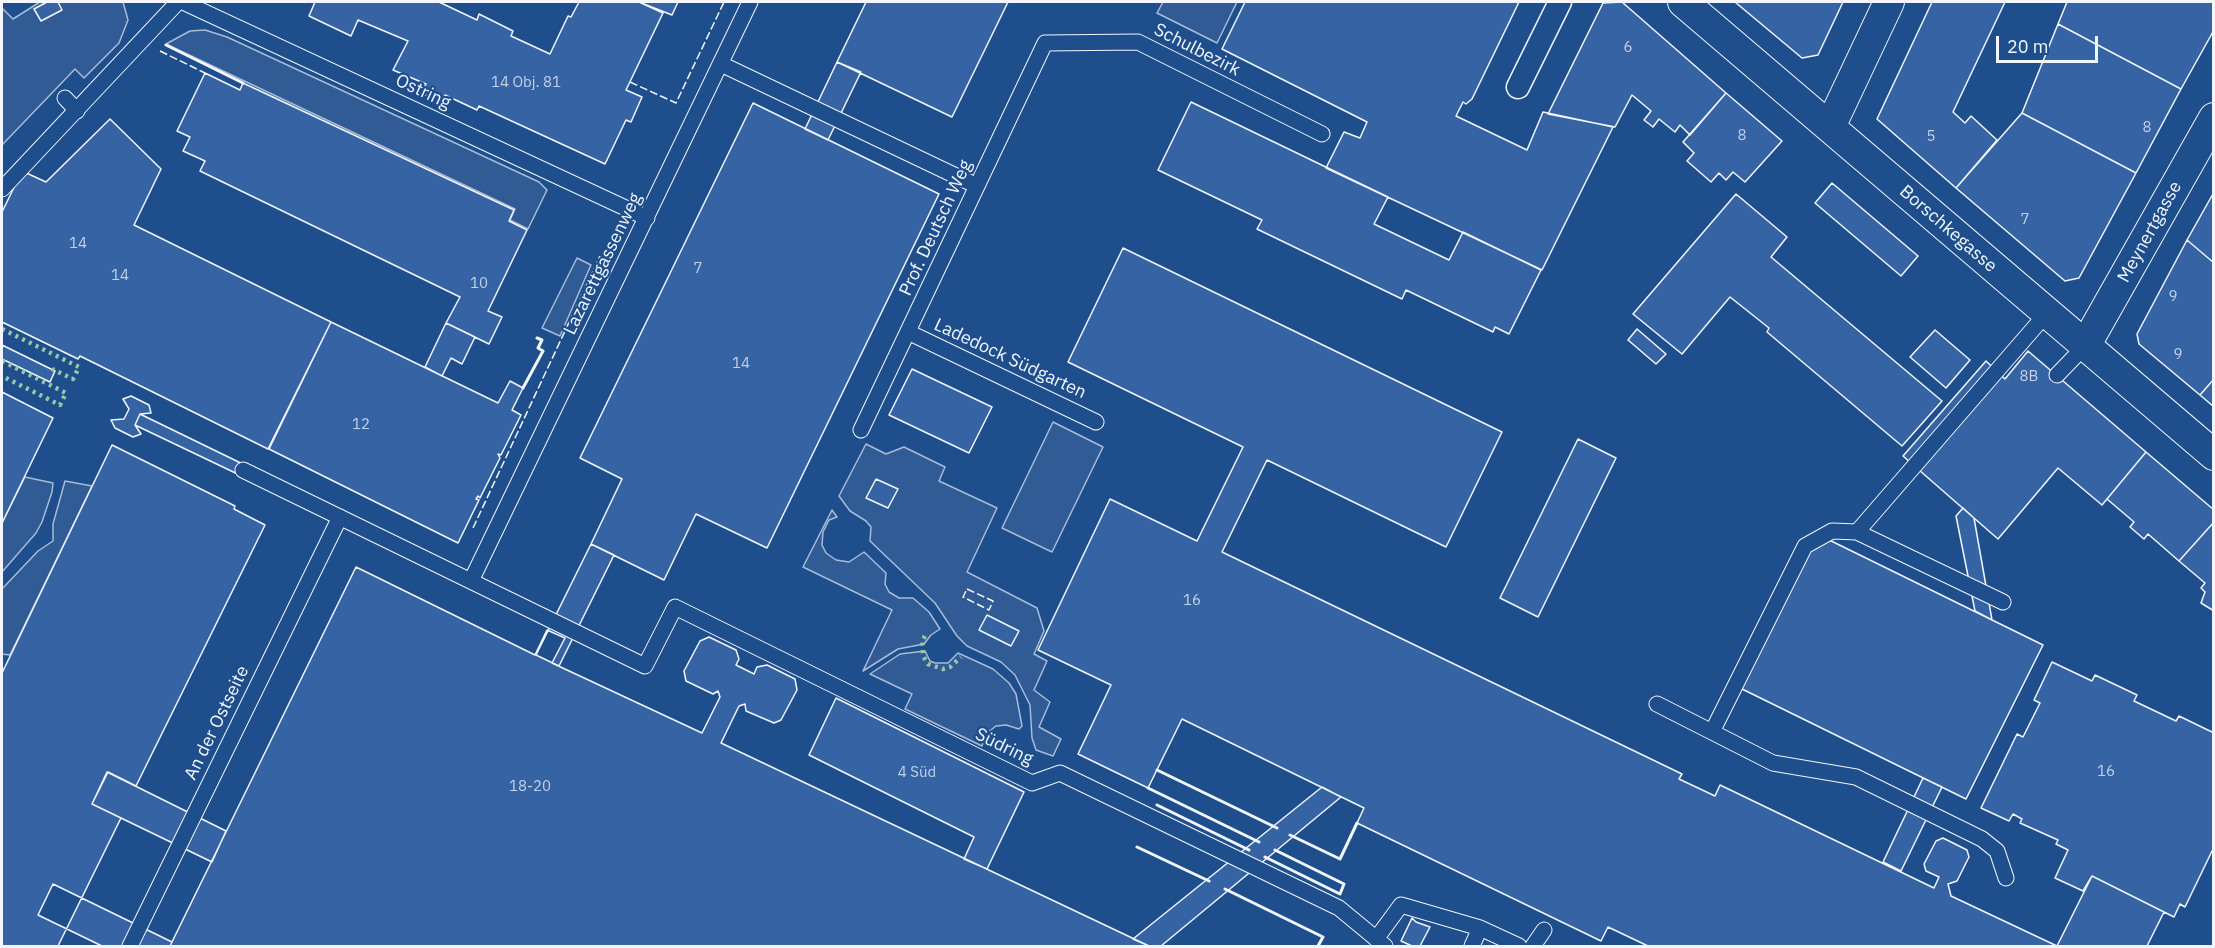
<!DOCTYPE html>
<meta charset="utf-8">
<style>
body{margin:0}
#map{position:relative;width:2215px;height:948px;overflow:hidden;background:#1f4e8c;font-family:"IBM Plex Sans",sans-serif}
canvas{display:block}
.frame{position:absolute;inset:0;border:3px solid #f2f6ff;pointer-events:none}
.scale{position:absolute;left:1996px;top:36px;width:102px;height:27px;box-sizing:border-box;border:3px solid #f2f6ff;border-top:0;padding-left:8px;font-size:18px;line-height:21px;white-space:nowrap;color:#f2f6ff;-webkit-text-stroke:4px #1f4e8c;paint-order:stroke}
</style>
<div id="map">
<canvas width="2215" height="948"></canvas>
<div class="frame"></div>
<div class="scale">20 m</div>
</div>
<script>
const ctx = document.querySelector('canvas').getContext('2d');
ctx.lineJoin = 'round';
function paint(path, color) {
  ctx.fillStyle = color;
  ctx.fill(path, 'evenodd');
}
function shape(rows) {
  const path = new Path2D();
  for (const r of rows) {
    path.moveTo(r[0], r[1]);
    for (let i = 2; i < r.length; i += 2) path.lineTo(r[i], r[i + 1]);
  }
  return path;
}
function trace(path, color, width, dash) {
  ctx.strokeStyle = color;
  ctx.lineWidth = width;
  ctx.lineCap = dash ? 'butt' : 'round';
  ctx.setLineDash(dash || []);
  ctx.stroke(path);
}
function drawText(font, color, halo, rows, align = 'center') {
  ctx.font = font + ' "IBM Plex Sans",sans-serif';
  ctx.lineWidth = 4.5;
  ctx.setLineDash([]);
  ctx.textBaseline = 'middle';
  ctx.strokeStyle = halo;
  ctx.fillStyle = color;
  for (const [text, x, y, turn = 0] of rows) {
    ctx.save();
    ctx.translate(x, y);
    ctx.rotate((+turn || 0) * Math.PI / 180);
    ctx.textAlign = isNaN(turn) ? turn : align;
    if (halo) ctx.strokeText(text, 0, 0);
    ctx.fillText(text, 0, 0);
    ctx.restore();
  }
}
const built = shape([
 [40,2,123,2,128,20,119,43,84,78,75,69,2,145,2,8,13,19,40,2],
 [1163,2,1237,2,1217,43,1157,13,1163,2],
 [205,30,227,37,539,182,547,190,528,229,510,220,515,209,166,44,190,31,205,30],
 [577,258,591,265,560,336,542,328,577,258],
 [1053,422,1103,447,1052,552,1002,528,1053,422],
 [866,444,886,454,904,447,945,467,939,481,997,508,967,572,1037,608,1044,631,1034,654,1047,661,1034,690,1050,702,1039,727,1061,739,1053,756,1036,750,1032,738,1030,705,1015,675,1001,662,967,646,957,636,935,603,870,541,871,527,866,521,850,511,839,496,866,444],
 [25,477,53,483,52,492,42,522,36,533,2,572,2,523,25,477],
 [65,481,92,486,10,655,2,654,2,589,38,551,53,541,53,524,65,481],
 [832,510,837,517,829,520,823,532,822,545,826,553,836,560,849,562,864,552,886,573,885,584,889,592,899,598,913,598,929,612,940,629,931,635,924,644,898,649,863,671,892,610,803,567,832,510],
 [925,651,930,661,935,663,948,663,958,653,993,669,1009,683,1016,694,1022,726,1019,729,1006,725,996,726,987,733,982,746,905,709,912,694,870,674,900,654,925,651]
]);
paint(built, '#305b95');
trace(built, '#a8bbd7', 1.5);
const building = shape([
 [47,2,58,2,62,10,41,21,34,9,47,2],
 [315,2,439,2,477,20,479,14,513,31,511,36,550,54,568,16,571,17,579,2,639,2,663,13,626,90,642,97,631,122,626,120,605,164,479,106,477,110,445,95,441,102,421,93,426,84,393,70,408,41,358,20,351,36,309,16,315,2],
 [639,2,678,2,672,15,639,2],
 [866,2,1008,2,952,117,837,62,866,2],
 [1245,2,1519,2,1472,99,1466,104,1463,102,1456,116,1527,150,1543,112,1613,127,1542,270,1326,168,1344,132,1360,138,1367,122,1222,49,1245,2],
 [1622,2,1726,93,1690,135,1680,125,1675,132,1659,119,1653,127,1644,120,1651,111,1632,95,1615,127,1548,114,1603,3,1622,2],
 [1735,2,1843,2,1818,55,1802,58,1735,2],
 [1932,2,2005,2,1953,112,1965,123,1971,116,1997,140,1956,188,1877,119,1932,2],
 [2067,2,2214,2,2214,30,2181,89,2058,24,2067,2],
 [2058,24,2181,89,2136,173,2022,113,2058,24],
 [837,62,861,72,828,140,805,129,837,62],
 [205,73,240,90,243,83,514,210,509,221,527,230,488,311,502,317,489,344,446,323,460,297,200,171,205,161,183,151,190,137,177,131,205,73],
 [1726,93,1782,141,1745,182,1733,172,1726,180,1719,173,1711,182,1687,161,1694,153,1683,142,1726,93],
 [1191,102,1388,197,1374,224,1449,260,1463,232,1541,270,1509,334,1495,327,1493,332,1406,290,1402,299,1257,229,1262,220,1158,170,1191,102],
 [753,103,939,194,767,548,696,514,664,580,591,544,622,479,580,458,753,103],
 [2022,113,2136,173,2079,278,2065,281,1956,188,2022,113],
 [110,119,161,169,134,225,331,322,268,449,80,356,78,359,2,322,2,212,22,171,46,182,110,119],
 [1832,183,1918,256,1901,276,1815,203,1832,183],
 [2214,192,2214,263,2187,240,2214,192],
 [1736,194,1787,237,1771,257,1942,401,1902,446,1767,332,1769,328,1730,297,1682,354,1633,314,1736,194],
 [2187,240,2214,263,2214,379,2200,395,2139,344,2137,334,2187,240],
 [1123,248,1502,432,1446,547,1267,460,1222,552,1682,774,1679,779,1715,796,1720,785,1934,888,1939,877,1926,871,1924,864,1936,841,1943,838,1967,850,1969,857,1957,881,1948,884,1951,896,2057,946,2092,876,2164,912,2147,946,1648,946,1608,927,1601,941,1357,823,1364,808,1182,719,1148,788,1078,754,1111,685,1038,650,1110,499,1197,541,1243,447,1068,362,1123,248],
 [331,322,498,403,510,381,523,388,512,410,521,415,501,455,498,454,500,458,480,498,478,496,476,499,479,500,458,543,269,449,331,322],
 [446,323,475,337,462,364,451,358,442,376,425,367,446,323],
 [1637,329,1666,354,1656,364,1628,340,1637,329],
 [1935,330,1970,360,1946,388,1910,357,1935,330],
 [2,345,55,371,50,382,2,359,2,345],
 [2028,351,2146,452,2102,505,2058,468,1998,539,1903,456,1986,361,2005,379,2028,351],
 [912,369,992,407,969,453,889,415,912,369],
 [2214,379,2214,407,2200,395,2214,379],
 [2,392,53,418,2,523,2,392],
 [131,396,149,405,151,413,140,414,135,425,141,434,133,437,115,428,111,420,124,419,129,409,123,399,131,396],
 [140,414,253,469,248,479,135,425,140,414],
 [1578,439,1616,458,1538,617,1500,598,1578,439],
 [112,445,235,506,234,509,265,525,136,786,108,772,92,804,121,818,58,946,2,946,2,673,112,445],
 [2146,452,2214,510,2214,522,2179,561,2148,534,2144,539,2130,527,2134,522,2107,499,2146,452],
 [876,479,898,489,888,508,866,498,876,479],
 [1963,508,1974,518,1992,620,1975,611,1956,516,1963,508],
 [2214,522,2214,611,2201,603,2205,592,2201,588,2205,583,2179,561,2214,522],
 [1815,533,2043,645,1966,799,1740,688,1815,533],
 [591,544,614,555,559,666,536,655,591,544],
 [356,567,535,655,547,630,565,638,552,663,702,733,720,697,718,691,713,694,686,681,684,671,700,641,709,637,736,650,739,659,736,665,754,674,757,667,767,665,795,679,797,690,781,720,774,723,746,711,745,704,739,706,721,743,1149,946,170,946,356,567],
 [987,615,1019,631,1011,646,979,630,987,615],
 [2052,662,2092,681,2095,675,2137,695,2134,701,2176,721,2179,716,2214,733,2214,847,2185,907,2180,904,2174,917,2092,876,2083,891,2055,878,2068,850,2056,844,2058,840,2020,823,2022,819,2013,814,2009,821,1981,808,2017,734,2023,737,2040,703,2034,700,2052,662],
 [836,698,1024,792,987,869,964,859,974,837,809,755,836,698],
 [107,772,226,831,212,862,92,804,107,772],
 [1923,778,1942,787,1901,871,1883,862,1923,778],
 [1322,787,1341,797,1161,946,1149,946,1133,939,1322,787],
 [53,884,172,942,170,946,102,946,38,915,53,884],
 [1412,918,1416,922,1430,927,1420,946,1412,946,1401,941,1412,918]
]);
paint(building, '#3563a3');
trace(building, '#f2f6ff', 1.5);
const service = shape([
 [183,2,647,218],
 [721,64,977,186],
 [65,98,77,111],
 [2,189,178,2],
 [908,332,1096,422],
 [2057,375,2085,346],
 [861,430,1045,43,1138,42,1322,134],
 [243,470,645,666,675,607,1032,783,1060,773,1339,908,1385,946],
 [1857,532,2047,313],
 [471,581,750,2],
 [1657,704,1773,763,1856,777,1982,839,1997,851,2006,878],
 [1712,732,1805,546,1832,531,1857,532,2003,602],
 [1376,939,1401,905,1480,928,1519,946],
 [130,946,340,517],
 [1472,946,1480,928],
 [1533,946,1544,930]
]);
const pedestrian = shape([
 [1518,87,1560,2]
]);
const minor = shape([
 [1683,2,2214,455],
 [1830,127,1889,2],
 [2085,346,2214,118]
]);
trace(service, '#f2f6ff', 17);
trace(pedestrian, '#f2f6ff', 25);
trace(minor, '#f2f6ff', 32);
trace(service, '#1f4e8c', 15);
trace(pedestrian, '#1f4e8c', 22);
trace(minor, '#1f4e8c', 30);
trace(shape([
 [2,329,79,367,73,379,52,369],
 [2,361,66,393,60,405,2,376],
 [925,636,922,641,923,656,928,664,943,669,950,667,961,657]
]), '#97c8a6', 4.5, [3, 4.5]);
trace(shape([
 [160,51,205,73],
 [630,82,676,103,724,2],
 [473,528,600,256],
 [967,589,993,601,989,610,963,597,967,589]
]), '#f2f6ff', 1.5, [8, 3]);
trace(shape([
 [166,45,243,83],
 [523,388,543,351,538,348,542,340,537,338],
 [1157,770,1277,828],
 [1148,788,1259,842],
 [1157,805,1249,850],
 [1290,835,1340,859,1357,823],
 [1137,847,1209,881],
 [1265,857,1340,894,1344,884,1275,850],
 [1225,889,1323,937,1318,946]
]), '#f2f6ff', 3);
drawText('15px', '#c3d1e8', null, [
 ["6",1628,48],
 ["14 Obj. 81",526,83],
 ["8",2147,128],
 ["8",1742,136],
 ["5",1931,137],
 ["7",2025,220],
 ["14",78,244],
 ["7",698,269],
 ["14",120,276],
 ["10",479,284],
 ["9",2173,297],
 ["9",2178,355],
 ["14",741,364],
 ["8B",2029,377],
 ["12",361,425],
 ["16",1192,601],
 ["16",2106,772],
 ["4 Süd",917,773],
 ["18-20",530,787]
]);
drawText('18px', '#f2f6ff', '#1f4e8c', [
 ["Schulbezirk",1197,50,27],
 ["Ostring",423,92,25],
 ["Prof. Deutsch Weg",936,228,-65],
 ["Borschkegasse",1948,229,41],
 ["Meynertgasse",2150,232,-61],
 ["Lazarettgassenweg",603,264,-64],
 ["Ladedock Südgarten",1010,359,25],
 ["An der Ostseite",217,723,-64],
 ["Südring",1004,747,26]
]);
</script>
